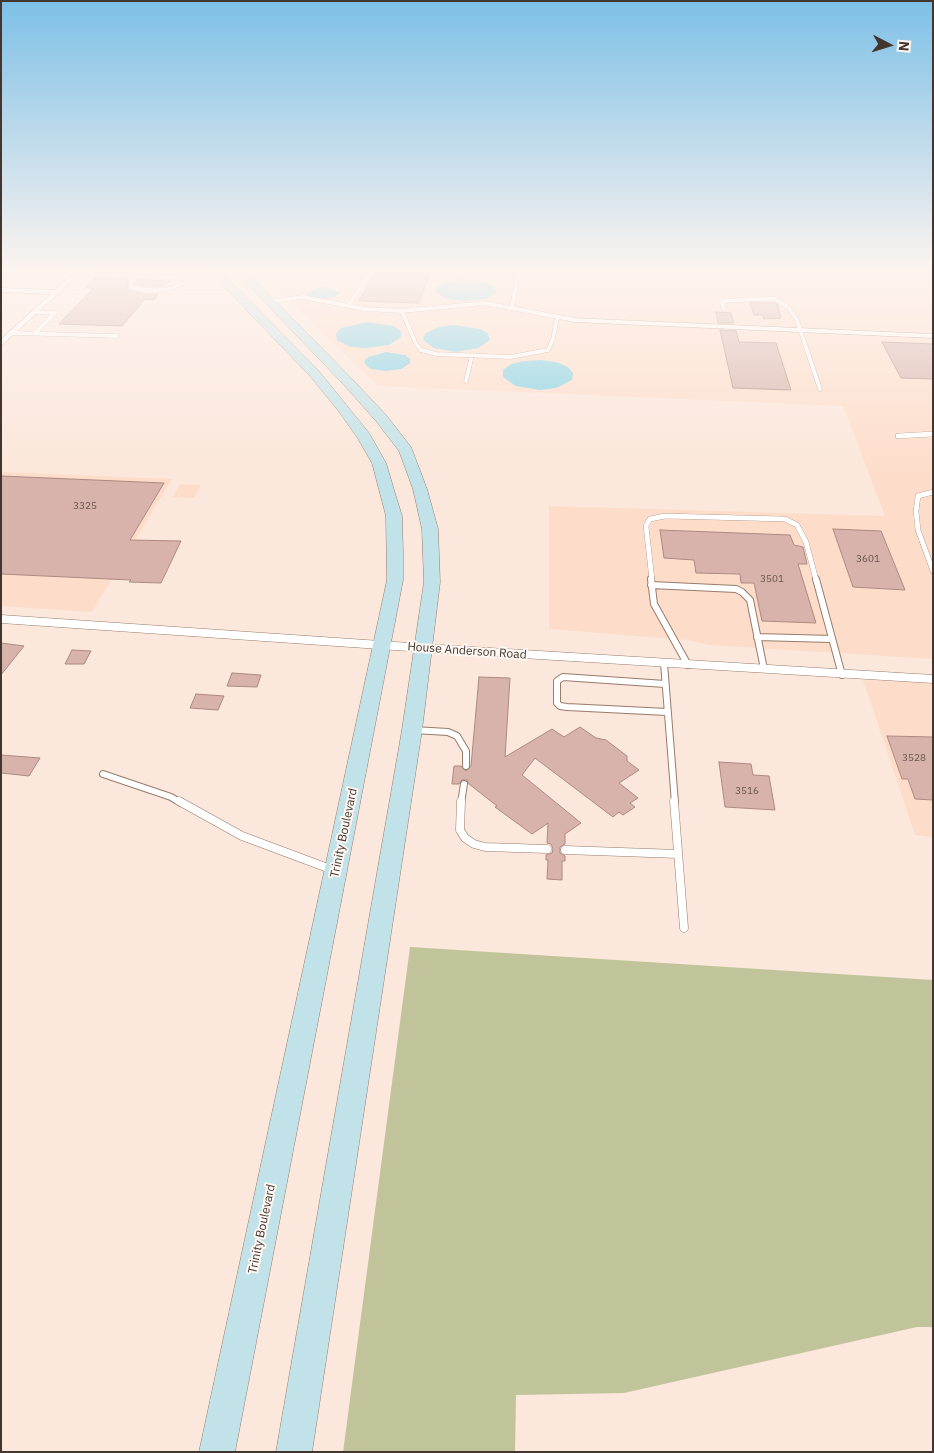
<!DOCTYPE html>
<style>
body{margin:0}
#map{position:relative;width:934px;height:1453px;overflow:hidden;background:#fbe7db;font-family:"IBM Plex Sans",sans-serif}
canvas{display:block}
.frame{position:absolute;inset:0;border:2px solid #42362e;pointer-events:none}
.north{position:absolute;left:864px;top:20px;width:50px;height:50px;-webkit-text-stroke:4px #fef7f3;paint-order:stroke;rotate:95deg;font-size:14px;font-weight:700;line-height:20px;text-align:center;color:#42362e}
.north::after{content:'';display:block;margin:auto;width:18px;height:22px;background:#42362e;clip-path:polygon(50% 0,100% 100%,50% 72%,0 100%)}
</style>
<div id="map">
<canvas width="934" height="1453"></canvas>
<div class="frame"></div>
<div class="north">N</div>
</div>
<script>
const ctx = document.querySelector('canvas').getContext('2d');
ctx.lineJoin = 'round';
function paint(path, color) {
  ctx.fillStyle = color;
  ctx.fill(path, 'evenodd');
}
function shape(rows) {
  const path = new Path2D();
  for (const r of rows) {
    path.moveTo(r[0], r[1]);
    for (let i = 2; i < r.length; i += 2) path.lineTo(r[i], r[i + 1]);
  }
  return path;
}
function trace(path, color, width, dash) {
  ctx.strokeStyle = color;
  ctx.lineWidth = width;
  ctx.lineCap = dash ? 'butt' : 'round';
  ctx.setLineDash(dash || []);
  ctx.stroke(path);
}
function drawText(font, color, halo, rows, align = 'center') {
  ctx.font = font + ' "IBM Plex Sans",sans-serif';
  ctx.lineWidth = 4;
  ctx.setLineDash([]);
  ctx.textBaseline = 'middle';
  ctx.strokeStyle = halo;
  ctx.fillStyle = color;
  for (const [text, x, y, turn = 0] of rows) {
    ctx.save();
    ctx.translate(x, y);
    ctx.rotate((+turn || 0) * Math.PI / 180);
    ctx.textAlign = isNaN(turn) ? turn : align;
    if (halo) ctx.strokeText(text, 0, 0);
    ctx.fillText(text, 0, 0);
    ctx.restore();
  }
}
paint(shape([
 [256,270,933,270,933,659,709,645,687,640,549,629,549,506,885,516,843,406,378,386],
 [1,472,172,479,92,612,1,606],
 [180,484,201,485,194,498,173,497],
 [863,680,933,683,933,837,915,835]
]), '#fdddca');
paint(shape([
 [410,947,933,980,933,1327,917,1327,624,1393,516,1395,515,1452,343,1452]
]), '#c1c49a');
paint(shape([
 [462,279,488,283,495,287,496,292,486,299,466,301,446,299,436,292,437,287,444,283],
 [322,287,334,289,339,293,335,297,323,299,307,296,306,294,311,290],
 [367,322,394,326,401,331,401,337,389,345,366,348,351,347,337,340,336,334,341,328],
 [453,325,481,329,488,334,490,340,478,348,456,352,434,348,423,340,425,334,428,332,439,327],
 [386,352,405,355,410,359,410,363,401,369,386,371,371,369,366,365,364,361,368,357],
 [540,360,556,362,568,367,573,373,572,380,556,388,540,390,516,386,503,377,503,370,511,364,524,361]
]), '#7ed1e5');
const building = shape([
 [377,270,431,270,419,303,359,301,377,270],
 [95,278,128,279,127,287,130,291,144,294,158,294,154,300,145,299,122,326,59,324,94,288,86,288,95,278],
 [138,280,170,281,165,286,144,286,135,284,138,280],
 [750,303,774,303,777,304,781,318,764,319,763,315,754,315,750,303],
 [716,312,731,313,734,323,718,323,716,312],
 [720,330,736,331,739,342,776,343,791,390,733,388,720,330],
 [882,342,933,344,933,379,901,378,882,342],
 [1,476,164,483,130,540,181,541,161,583,129,582,131,580,1,574,1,476],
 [833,529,881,531,905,590,853,587,833,529],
 [660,530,790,535,794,545,803,547,807,564,798,564,816,623,762,621,754,583,741,583,740,574,696,573,694,560,664,558,660,530],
 [1,643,24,646,1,675,1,643],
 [72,650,91,651,84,664,65,664,72,650],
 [232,673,261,675,257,687,227,686,232,673],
 [479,677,510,678,505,757,552,729,564,737,580,727,596,738,606,740,627,756,627,761,639,770,619,783,638,798,630,803,635,807,623,815,619,812,613,817,535,758,522,775,581,823,565,834,565,844,560,847,560,853,565,856,565,861,562,861,562,880,547,879,548,860,546,860,546,855,552,853,553,849,551,844,547,843,548,823,532,834,495,807,497,806,469,784,467,780,462,780,459,784,452,784,454,766,461,766,466,771,471,766,479,677],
 [196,694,224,696,218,710,190,708,196,694],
 [887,736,933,737,933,800,915,799,908,779,902,779,887,736],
 [1,755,40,758,29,776,1,773,1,755],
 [719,762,751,764,753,775,769,776,775,810,725,807,719,762]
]);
paint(building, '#d8b3ac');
trace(building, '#ac8982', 1);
const serviceFar3 = shape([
 [77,274,136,276],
 [136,276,173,277,182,284,166,290,144,290,131,287,131,282,136,276],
 [269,302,302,297,365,309,402,311,484,303,575,320],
 [348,306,373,270],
 [512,307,519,270],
 [724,309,722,303,724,301,760,299,775,299,789,308,797,320,820,389],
 [402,311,416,344,421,350,436,354,510,357,548,350,553,339,557,317],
 [14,333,117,336],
 [35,333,55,313,36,312],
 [466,381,472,355]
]);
const serviceFar2 = shape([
 [898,436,933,434],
 [933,492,918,496,916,511,918,530,933,571],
 [652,580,646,526,650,519,665,516,785,519,797,525,806,542,816,580]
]);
const serviceFar1 = shape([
 [651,579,654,604,688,665],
 [816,579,842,675],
 [651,585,736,589,742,592,750,600,764,669],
 [757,637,832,639],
 [664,663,675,803],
 [665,684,563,677,557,681,557,703,560,706,567,707,667,712],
 [413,730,448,732,457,736,466,751,466,766],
 [103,774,171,797,181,803],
 [461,803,464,784]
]);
const service = shape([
 [179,801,242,836,333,870],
 [461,801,460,830,465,838,474,844,485,847,547,849],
 [674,801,684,928],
 [565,850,678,854]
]);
const minor = shape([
 [77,270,84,270,1,346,1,339,51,294,1,292,1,288,55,290,77,270],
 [572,318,933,334,933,338,575,322,571,320,572,318],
 [1,615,424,644,933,675,933,683,424,652,1,623,1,615]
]);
const secondary = shape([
 [208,270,219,270,318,370,369,433,386,463,394,490,402,516,403,552,403,580,235,1452,199,1452,387,580,386,516,372,463,357,437,337,409,310,376,208,270],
 [234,270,245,270,353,380,386,415,411,447,427,489,438,529,440,582,422,730,312,1452,276,1452,402,730,424,582,422,529,413,489,399,451,376,421,345,386,234,270]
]);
trace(serviceFar3, '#987b6a', 4.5);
trace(serviceFar2, '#987b6a', 5.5);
trace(serviceFar1, '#987b6a', 8);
trace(service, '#987b6a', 9);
trace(minor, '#987b6a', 1);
trace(secondary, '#987b6a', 1);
trace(serviceFar3, '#fff', 4);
trace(serviceFar2, '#fff', 5);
trace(serviceFar1, '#fff', 6);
trace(service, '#fff', 8);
paint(minor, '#fff');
paint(secondary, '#c1e2e8');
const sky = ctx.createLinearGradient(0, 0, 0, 474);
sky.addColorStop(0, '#7dc0e7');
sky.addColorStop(0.57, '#fdf4ef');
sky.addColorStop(1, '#fdf4ef00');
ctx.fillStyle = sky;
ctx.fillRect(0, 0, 934, 474);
drawText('10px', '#68554e', null, [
 ["3325",85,506],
 ["3601",868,559],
 ["3501",772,579],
 ["3528",914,758],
 ["3516",747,791]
]);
drawText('12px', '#42362e', '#fef7f3', [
 ["House Anderson Road",467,651,4],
 ["Trinity Boulevard",344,833,-78],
 ["Trinity Boulevard",262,1229,-78]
]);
</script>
